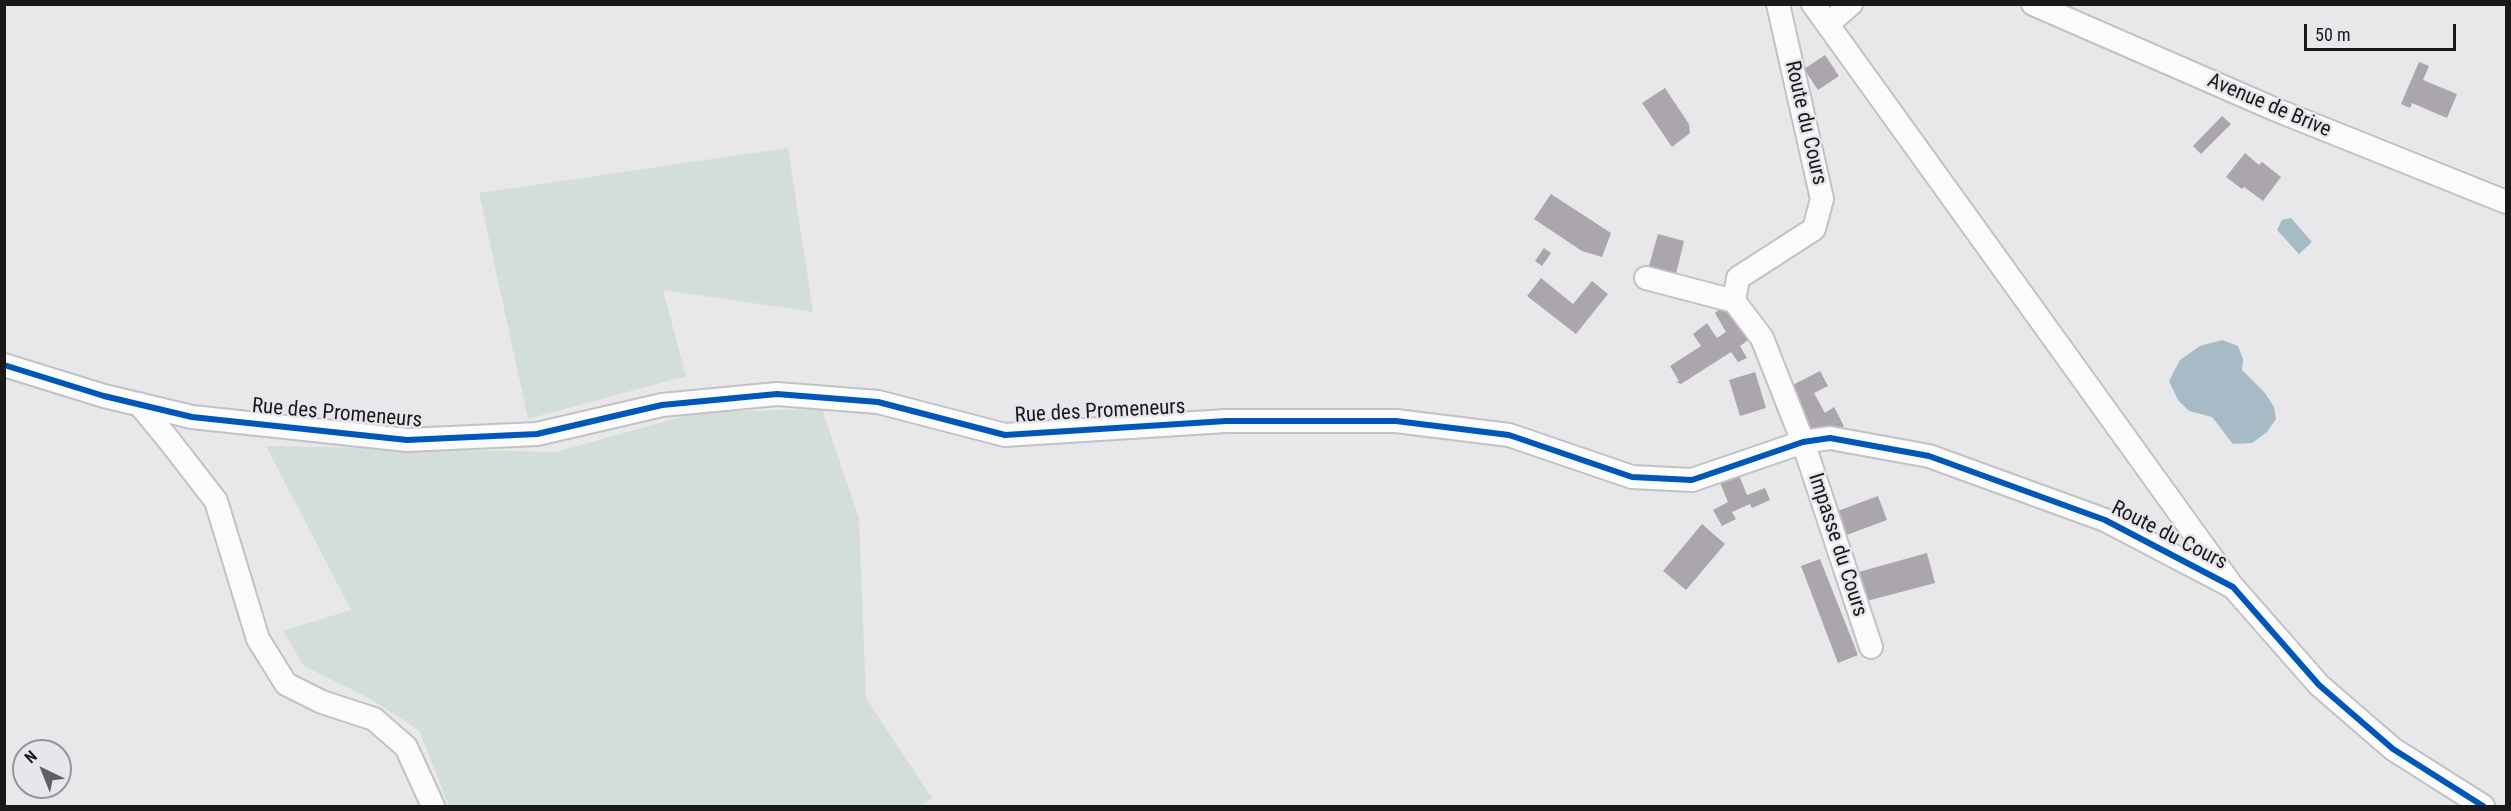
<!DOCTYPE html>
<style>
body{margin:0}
#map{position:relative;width:2511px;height:811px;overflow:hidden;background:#e8e7ea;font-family:"Roboto Condensed",sans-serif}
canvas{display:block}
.frame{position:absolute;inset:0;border:6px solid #19181a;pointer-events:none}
.north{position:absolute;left:12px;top:739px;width:60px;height:60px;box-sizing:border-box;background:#e8e6eb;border:2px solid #959497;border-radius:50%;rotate:317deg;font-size:16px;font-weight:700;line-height:24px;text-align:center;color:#19181a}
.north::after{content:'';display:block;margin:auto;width:21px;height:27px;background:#616063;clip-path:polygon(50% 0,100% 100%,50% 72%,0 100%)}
.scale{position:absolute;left:2304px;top:24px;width:152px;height:27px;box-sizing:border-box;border:3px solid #19181a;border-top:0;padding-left:8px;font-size:18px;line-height:21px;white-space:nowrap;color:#19181a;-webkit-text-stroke:4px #e8e6eb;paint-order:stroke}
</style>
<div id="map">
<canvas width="2511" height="811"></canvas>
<div class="frame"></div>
<div class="north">N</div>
<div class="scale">50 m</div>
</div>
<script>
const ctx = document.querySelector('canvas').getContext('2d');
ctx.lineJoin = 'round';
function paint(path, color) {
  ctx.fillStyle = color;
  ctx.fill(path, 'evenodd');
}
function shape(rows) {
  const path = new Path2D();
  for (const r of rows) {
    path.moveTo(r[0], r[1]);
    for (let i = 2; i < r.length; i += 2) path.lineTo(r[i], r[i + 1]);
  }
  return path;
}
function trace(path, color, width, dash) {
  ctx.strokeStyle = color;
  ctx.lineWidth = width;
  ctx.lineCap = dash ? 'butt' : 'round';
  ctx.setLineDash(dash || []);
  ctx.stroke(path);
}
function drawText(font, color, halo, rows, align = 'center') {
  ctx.font = font + ' "Roboto Condensed",sans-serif';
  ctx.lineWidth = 5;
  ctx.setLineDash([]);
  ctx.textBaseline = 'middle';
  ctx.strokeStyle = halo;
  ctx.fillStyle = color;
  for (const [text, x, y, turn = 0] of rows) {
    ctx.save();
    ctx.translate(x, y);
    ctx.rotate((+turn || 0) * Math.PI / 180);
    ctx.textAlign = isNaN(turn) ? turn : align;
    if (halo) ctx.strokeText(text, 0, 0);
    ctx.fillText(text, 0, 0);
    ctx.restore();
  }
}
paint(shape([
 [788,148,813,312,663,290,686,376,528,419,479,193],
 [822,409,859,519,866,698,932,798,920,806,449,806,419,730,369,698,304,666,283,631,351,610,266,446,556,452,699,412]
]), '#d4ded8');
paint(shape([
 [2291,218,2312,242,2299,254,2277,230,2282,220],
 [2222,340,2238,346,2243,359,2242,370,2265,393,2274,407,2276,419,2267,432,2252,443,2233,444,2212,417,2189,411,2178,400,2169,381,2180,360,2200,346]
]), '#a6bbc6');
paint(shape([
 [1825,55,1839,76,1818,90,1804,69],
 [2419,62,2429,66,2423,80,2457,94,2447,118,2412,103,2410,108,2401,104],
 [1665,88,1689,124,1690,133,1672,147,1642,103],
 [2222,116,2231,124,2201,154,2193,146],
 [2245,153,2259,165,2262,162,2281,177,2263,201,2244,187,2242,189,2226,177],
 [1551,194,1611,233,1602,257,1582,251,1534,219],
 [1658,234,1684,241,1676,274,1656,268,1654,274,1647,273],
 [1544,248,1551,253,1542,266,1535,261],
 [1541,278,1573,304,1592,281,1608,294,1576,334,1527,296],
 [1722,307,1741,322,1751,338,1740,346,1747,358,1738,362,1731,352,1681,384,1676,382,1679,381,1670,366,1701,346,1693,334,1707,323,1717,338,1726,332,1715,313],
 [1820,371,1828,386,1814,393,1825,413,1834,407,1844,426,1830,433,1826,427,1812,435,1787,388],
 [1755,372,1766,408,1740,416,1729,380],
 [1737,470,1747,495,1765,488,1770,500,1752,508,1750,504,1732,512,1736,519,1722,526,1713,510,1728,502,1718,478],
 [1878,496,1887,520,1844,536,1835,512],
 [1702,524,1725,544,1686,590,1663,571],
 [1927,553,1935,583,1863,602,1855,573],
 [1820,559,1858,655,1838,663,1801,566]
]), '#aaa6ab');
const minor = shape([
 [1778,4,1822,199,1814,229,1738,278,1734,301,1762,338,1803,442,1871,647],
 [1813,4,2230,583],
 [2033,4,2274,109,2506,202],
 [1828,24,1851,4],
 [1646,278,1734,301],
 [4,365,104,396,192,417,407,440,537,434,662,405,777,394,878,402,1005,435,1226,421,1396,421,1509,435,1632,477,1692,480,1803,442,1830,438,1929,456,2105,520,2233,587,2319,685,2393,749,2483,806],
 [139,404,168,439,216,501,258,639,286,684,322,702,374,719,406,747,433,806]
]);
trace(minor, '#c2c1c3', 26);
trace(minor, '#fcfbfc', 22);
trace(shape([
 [4,365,104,396,192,417,407,440,537,434,662,405,777,394,878,402,1005,435,1226,421,1396,421,1509,435,1632,477,1692,480,1803,442,1830,438,1929,456,2105,520,2233,587,2319,685,2393,749,2483,806]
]), '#0057b8', 6);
drawText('21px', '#19181a', '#e8e6eb', [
 ["Avenue de Brive",2269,106,23],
 ["Route du Cours",1805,123,77],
 ["Rue des Promeneurs",1100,412,-3],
 ["Rue des Promeneurs",337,414,5],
 ["Route du Cours",2169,536,27],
 ["Impasse du Cours",1837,545,72]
]);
</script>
